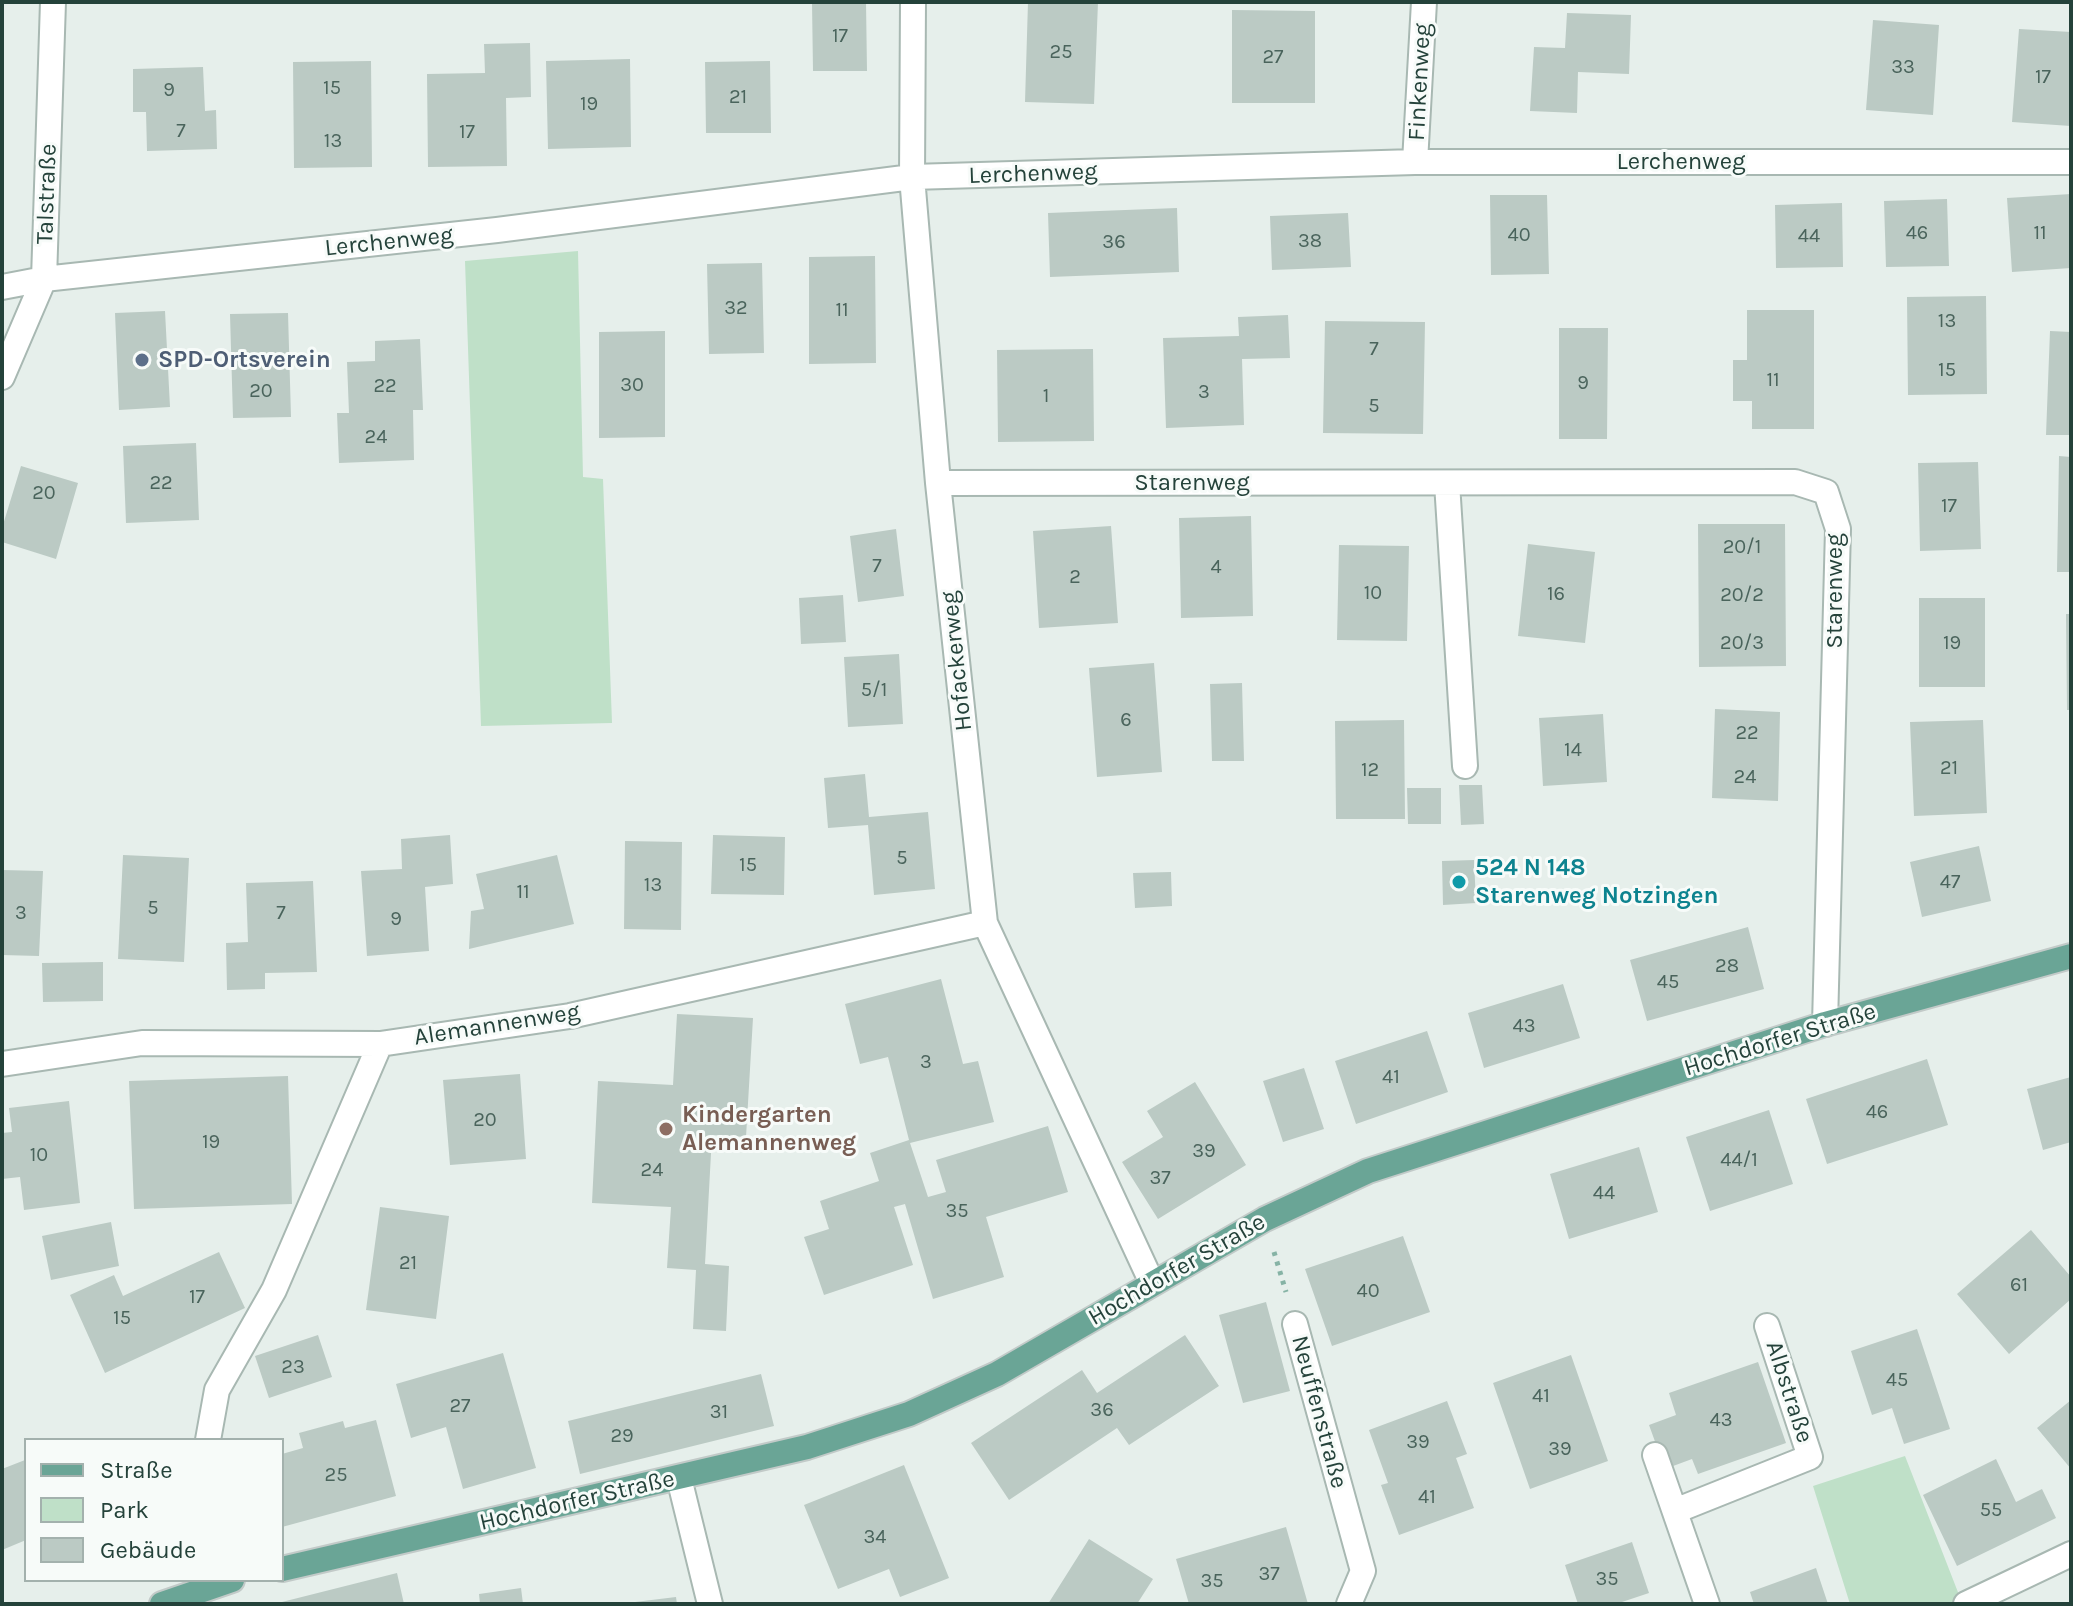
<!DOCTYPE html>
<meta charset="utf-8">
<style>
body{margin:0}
#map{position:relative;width:2073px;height:1606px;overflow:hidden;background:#e6efeb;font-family:Karla,sans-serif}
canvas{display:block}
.frame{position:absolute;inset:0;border:4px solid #24423a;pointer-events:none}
.legend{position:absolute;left:24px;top:1438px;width:260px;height:144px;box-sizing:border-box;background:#f7fbf9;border:2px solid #a3b1ad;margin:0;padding:10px 14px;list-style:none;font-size:24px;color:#24423a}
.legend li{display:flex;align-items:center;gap:16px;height:40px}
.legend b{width:40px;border:2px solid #a3b1ad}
</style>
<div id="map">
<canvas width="2073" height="1606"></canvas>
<div class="frame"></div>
<ul class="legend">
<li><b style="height:10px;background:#6aa596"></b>Straße</li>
<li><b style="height:22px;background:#bfe0c8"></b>Park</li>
<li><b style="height:22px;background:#bbcac4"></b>Gebäude</li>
</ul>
</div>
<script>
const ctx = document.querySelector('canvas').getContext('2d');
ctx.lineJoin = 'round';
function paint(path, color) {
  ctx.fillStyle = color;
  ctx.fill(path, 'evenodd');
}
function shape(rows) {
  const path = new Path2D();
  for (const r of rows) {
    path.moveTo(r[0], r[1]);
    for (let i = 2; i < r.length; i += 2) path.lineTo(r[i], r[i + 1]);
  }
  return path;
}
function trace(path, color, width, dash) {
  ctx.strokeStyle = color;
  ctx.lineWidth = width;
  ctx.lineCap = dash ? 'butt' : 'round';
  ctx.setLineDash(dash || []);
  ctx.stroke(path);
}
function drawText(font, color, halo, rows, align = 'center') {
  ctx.font = font + ' Karla,sans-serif';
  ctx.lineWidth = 6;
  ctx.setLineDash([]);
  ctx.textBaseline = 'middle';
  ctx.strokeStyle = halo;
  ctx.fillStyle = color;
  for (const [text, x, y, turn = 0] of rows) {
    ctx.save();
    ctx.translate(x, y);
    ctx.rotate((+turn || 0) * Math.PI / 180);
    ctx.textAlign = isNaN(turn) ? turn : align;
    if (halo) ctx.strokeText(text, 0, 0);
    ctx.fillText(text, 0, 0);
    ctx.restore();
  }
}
paint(shape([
 [578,251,583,477,603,479,612,723,481,726,465,261],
 [1905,1456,1961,1600,1948,1604,1850,1604,1813,1486]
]), '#bfe0c8');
paint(shape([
 [812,2,866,2,867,71,813,71],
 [1028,2,1098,2,1094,104,1025,102],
 [1232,10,1315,11,1315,103,1232,103],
 [1567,13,1631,15,1629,74,1578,72,1577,113,1530,111,1534,47,1565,48],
 [1873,20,1939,25,1933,115,1866,110],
 [2019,29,2071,32,2071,126,2012,122],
 [530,43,531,97,506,98,507,166,428,167,427,74,485,73,484,44],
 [630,59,631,147,548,149,546,61],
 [371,61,372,167,294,168,293,62],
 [770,61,771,133,706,133,705,62],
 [203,67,205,111,216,110,217,149,147,151,146,112,133,112,133,69],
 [2071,194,2071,268,2012,272,2007,198],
 [1490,195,1547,195,1549,274,1491,275],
 [1947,199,1949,266,1886,267,1884,201],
 [1842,203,1843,267,1776,268,1775,205],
 [1177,208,1179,272,1050,277,1048,213],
 [1348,213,1351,267,1272,270,1270,216],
 [875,256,876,363,809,364,809,257],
 [762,263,764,353,709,354,707,264],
 [1986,296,1987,394,1908,395,1907,297],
 [1747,310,1814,310,1814,429,1752,429,1752,401,1733,401,1733,360,1747,360],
 [165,311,170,407,119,410,115,313],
 [288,313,291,417,233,418,230,314],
 [1288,315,1290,358,1242,359,1244,425,1166,428,1163,338,1239,336,1238,317],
 [1325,321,1425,322,1423,434,1323,433],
 [1559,328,1608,328,1607,439,1559,439],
 [665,331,665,437,599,438,599,332],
 [2050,331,2071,332,2071,435,2046,435],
 [420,339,423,410,413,410,414,460,339,463,337,413,349,413,347,362,375,361,375,341],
 [1093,349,1094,441,998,442,997,350],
 [196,443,199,520,126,523,123,446],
 [2059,456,2071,457,2071,572,2057,572],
 [1978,462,1981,549,1920,551,1918,463],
 [21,466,78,483,56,559,2,542,2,528],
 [1251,516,1253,616,1181,618,1179,518],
 [1698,524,1785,524,1786,666,1699,667],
 [1111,526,1118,623,1039,628,1033,531],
 [896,529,904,596,858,602,850,536],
 [1528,544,1595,552,1585,643,1518,636],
 [1339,545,1409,546,1407,641,1337,640],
 [843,595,846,642,801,644,799,598],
 [1919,598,1985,598,1985,687,1919,687],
 [2066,614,2071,614,2071,710,2067,710],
 [899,654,903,724,848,727,844,657],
 [1154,663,1162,772,1097,777,1089,668],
 [1242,683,1244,761,1212,761,1210,684],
 [1715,709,1780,712,1778,801,1712,798],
 [1603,714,1607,782,1543,786,1539,718],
 [1404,720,1405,819,1336,819,1335,721],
 [1983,720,1987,813,1914,816,1910,722],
 [865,774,869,817,928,812,935,889,874,895,868,825,828,828,824,778],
 [1459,785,1482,785,1484,824,1461,825],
 [1407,788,1441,788,1441,824,1408,824],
 [450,835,453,884,425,887,429,951,367,956,361,871,402,869,401,839],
 [713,835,785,837,784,895,711,894],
 [625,841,682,842,681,930,624,929],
 [1979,846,1991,901,1922,917,1910,862],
 [123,855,189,858,184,962,118,959],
 [557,855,574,924,469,949,471,911,484,909,476,874],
 [1474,860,1476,903,1443,905,1442,861],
 [2,870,43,871,39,956,2,955],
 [1171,872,1172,906,1135,908,1133,873],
 [313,881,317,972,265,973,265,989,227,990,226,943,248,942,246,883],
 [1748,927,1764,989,1647,1021,1630,960],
 [103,962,103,1001,43,1002,42,963],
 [941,979,963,1064,978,1061,994,1122,910,1143,928,1197,946,1192,936,1160,1048,1126,1068,1192,986,1217,1004,1277,933,1299,905,1204,894,1207,913,1265,824,1295,804,1237,829,1229,820,1201,879,1181,870,1153,909,1140,888,1057,860,1064,845,1004],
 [1563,984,1580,1038,1484,1068,1468,1013],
 [677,1014,753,1018,746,1137,712,1135,705,1264,729,1266,726,1331,693,1329,696,1270,667,1268,671,1207,592,1203,598,1081,673,1085],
 [1427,1031,1448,1092,1356,1124,1335,1061],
 [1927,1059,1948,1125,1827,1164,1806,1099],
 [1304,1068,1324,1129,1283,1142,1263,1081],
 [520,1074,526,1159,450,1165,443,1080],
 [288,1076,292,1204,134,1209,129,1081],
 [2071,1077,2071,1142,2043,1150,2027,1089],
 [1195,1082,1246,1165,1158,1219,1122,1162,1163,1137,1147,1111],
 [69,1101,80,1203,24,1210,20,1177,2,1179,2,1133,12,1132,9,1108],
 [1769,1110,1793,1184,1710,1211,1686,1137],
 [1639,1147,1658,1212,1569,1239,1550,1174],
 [380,1207,449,1216,436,1319,366,1310],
 [111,1222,119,1266,51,1280,42,1236],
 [2031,1230,2071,1277,2071,1299,2009,1354,1957,1294],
 [1403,1236,1430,1312,1332,1346,1305,1269],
 [219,1252,245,1308,105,1373,70,1295,114,1275,123,1296],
 [1266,1302,1290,1391,1243,1403,1219,1315],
 [1917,1329,1950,1429,1904,1444,1892,1408,1872,1415,1851,1351],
 [318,1335,332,1377,269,1398,255,1356],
 [1185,1335,1219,1386,1129,1445,1117,1428,1009,1500,971,1443,1082,1370,1097,1393],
 [503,1353,536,1468,463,1489,446,1427,411,1438,396,1384],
 [1571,1355,1608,1461,1530,1489,1493,1383],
 [1758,1362,1786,1443,1698,1474,1692,1459,1665,1469,1649,1425,1676,1415,1669,1393],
 [761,1374,774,1426,580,1474,568,1421],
 [2071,1400,2071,1469,2037,1428],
 [1447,1401,1467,1454,1456,1458,1474,1508,1399,1535,1381,1485,1388,1483,1369,1430],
 [376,1420,396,1496,282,1527,282,1454,303,1448,299,1433,343,1421,345,1428],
 [1996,1459,2016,1502,2042,1489,2056,1518,1957,1566,1923,1495],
 [25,1460,26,1540,2,1550,2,1469],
 [904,1465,949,1578,900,1597,889,1569,838,1589,804,1505],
 [1286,1527,1308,1604,1189,1604,1176,1559],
 [1089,1539,1153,1579,1137,1604,1048,1604],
 [1632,1542,1649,1593,1616,1604,1578,1604,1565,1565],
 [1816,1568,1828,1604,1754,1604,1750,1592],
 [397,1573,404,1604,278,1604,278,1603],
 [521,1588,523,1604,480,1604,479,1594],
 [676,1597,677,1604,635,1604,635,1602]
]), '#bbcac4');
const minor = shape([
 [913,2,912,177,938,483,985,923,1152,1283],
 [1415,162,1424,2],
 [2,287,44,279,497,230,912,177,1415,162,2071,162],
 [2,377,44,279,53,2],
 [938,483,1795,482,1826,492,1838,529,1825,1024],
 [1447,483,1465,766],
 [2,1064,142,1043,380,1044,570,1016,985,923],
 [1295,1324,1363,1571,1349,1604],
 [208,1440,217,1390,274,1290,380,1044],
 [1655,1455,1707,1604],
 [679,1478,710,1604],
 [1675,1511,1810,1457,1767,1326],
 [1966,1604,2071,1554]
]);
const major = shape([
 [282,1569,807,1447,909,1414,997,1374,1265,1219,1368,1171,1825,1024,2071,956],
 [162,1604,232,1580]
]);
trace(minor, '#a8b8b2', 28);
trace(major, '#c2cac8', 28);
trace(shape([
 [1274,1252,1286,1292]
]), '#86b3a5', 5, [4, 6]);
trace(minor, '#fff', 24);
trace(major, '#6aa596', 24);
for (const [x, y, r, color] of [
 [142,360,8,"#5c6f8a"],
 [1459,882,8,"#0f9aa8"],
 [666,1129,8,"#8d6e63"]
]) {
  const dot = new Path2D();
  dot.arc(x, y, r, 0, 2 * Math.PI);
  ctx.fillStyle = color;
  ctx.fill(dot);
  trace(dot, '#f7fbf9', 3);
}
drawText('20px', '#4a645c', null, [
 ["17",840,36],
 ["25",1061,52],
 ["27",1273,57],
 ["33",1903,67],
 ["17",2043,77],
 ["15",332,88],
 ["9",169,90],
 ["21",738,97],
 ["19",589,104],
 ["7",181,131],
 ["17",467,132],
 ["13",333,141],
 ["46",1917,233],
 ["11",2040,233],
 ["40",1519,235],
 ["44",1809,236],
 ["38",1310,241],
 ["36",1114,242],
 ["32",736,308],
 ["11",842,310],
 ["13",1947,321],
 ["7",1374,349],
 ["15",1947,370],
 ["11",1773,380],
 ["9",1583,383],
 ["30",632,385],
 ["22",385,386],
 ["20",261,391],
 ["3",1204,392],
 ["1",1046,396],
 ["5",1374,406],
 ["24",376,437],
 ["22",161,483],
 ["20",44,493],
 ["17",1949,506],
 ["20/1",1742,547],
 ["7",877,566],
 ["4",1216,567],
 ["2",1075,577],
 ["10",1373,593],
 ["16",1556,594],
 ["20/2",1742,595],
 ["20/3",1742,643],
 ["19",1952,643],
 ["5/1",874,690],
 ["6",1126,720],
 ["22",1747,733],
 ["14",1573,750],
 ["21",1949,768],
 ["12",1370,770],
 ["24",1745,777],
 ["5",902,858],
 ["15",748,865],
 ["47",1950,882],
 ["13",653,885],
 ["11",523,892],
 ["5",153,908],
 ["3",21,913],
 ["7",281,913],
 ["9",396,919],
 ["28",1727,966],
 ["45",1668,982],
 ["43",1524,1026],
 ["3",926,1062],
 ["41",1391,1077],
 ["46",1877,1112],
 ["20",485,1120],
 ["19",211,1142],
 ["39",1204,1151],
 ["10",39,1155],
 ["44/1",1739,1160],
 ["24",652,1170],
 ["37",1160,1178],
 ["44",1604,1193],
 ["35",957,1211],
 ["21",408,1263],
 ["61",2019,1285],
 ["40",1368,1291],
 ["17",197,1297],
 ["15",122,1318],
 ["23",293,1367],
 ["45",1897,1380],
 ["41",1541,1396],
 ["27",460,1406],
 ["36",1102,1410],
 ["31",719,1412],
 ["43",1721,1420],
 ["29",622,1436],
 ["39",1418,1442],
 ["39",1560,1449],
 ["25",336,1475],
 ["41",1427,1497],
 ["55",1991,1510],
 ["34",875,1537],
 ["37",1269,1574],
 ["35",1607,1579],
 ["35",1212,1581]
]);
drawText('24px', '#24423a', '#f7fbf9', [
 ["Finkenweg",1420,82,-87],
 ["Lerchenweg",1681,162],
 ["Lerchenweg",1033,174,-2],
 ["Talstraße",47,194,-88],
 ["Lerchenweg",389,242,-6],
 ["Starenweg",1192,483],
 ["Starenweg",1835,591,-90],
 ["Hofackerweg",957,661,-96],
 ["Alemannenweg",497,1025,-9],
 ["Hochdorfer Straße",1780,1040,-17],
 ["Hochdorfer Straße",1177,1270,-30],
 ["Albstraße",1789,1392,72],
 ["Neuffenstraße",1319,1412,75],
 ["Hochdorfer Straße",577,1501,-13]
]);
drawText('bold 24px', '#4e5e75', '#f7fbf9', [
 ["SPD-Ortsverein",158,360]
], 'left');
drawText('bold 24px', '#0d838f', '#f7fbf9', [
 ["524 N 148",1475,868],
 ["Starenweg Notzingen",1475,896]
], 'left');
drawText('bold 24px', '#785e54', '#f7fbf9', [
 ["Kindergarten",682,1115],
 ["Alemannenweg",682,1143]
], 'left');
</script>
